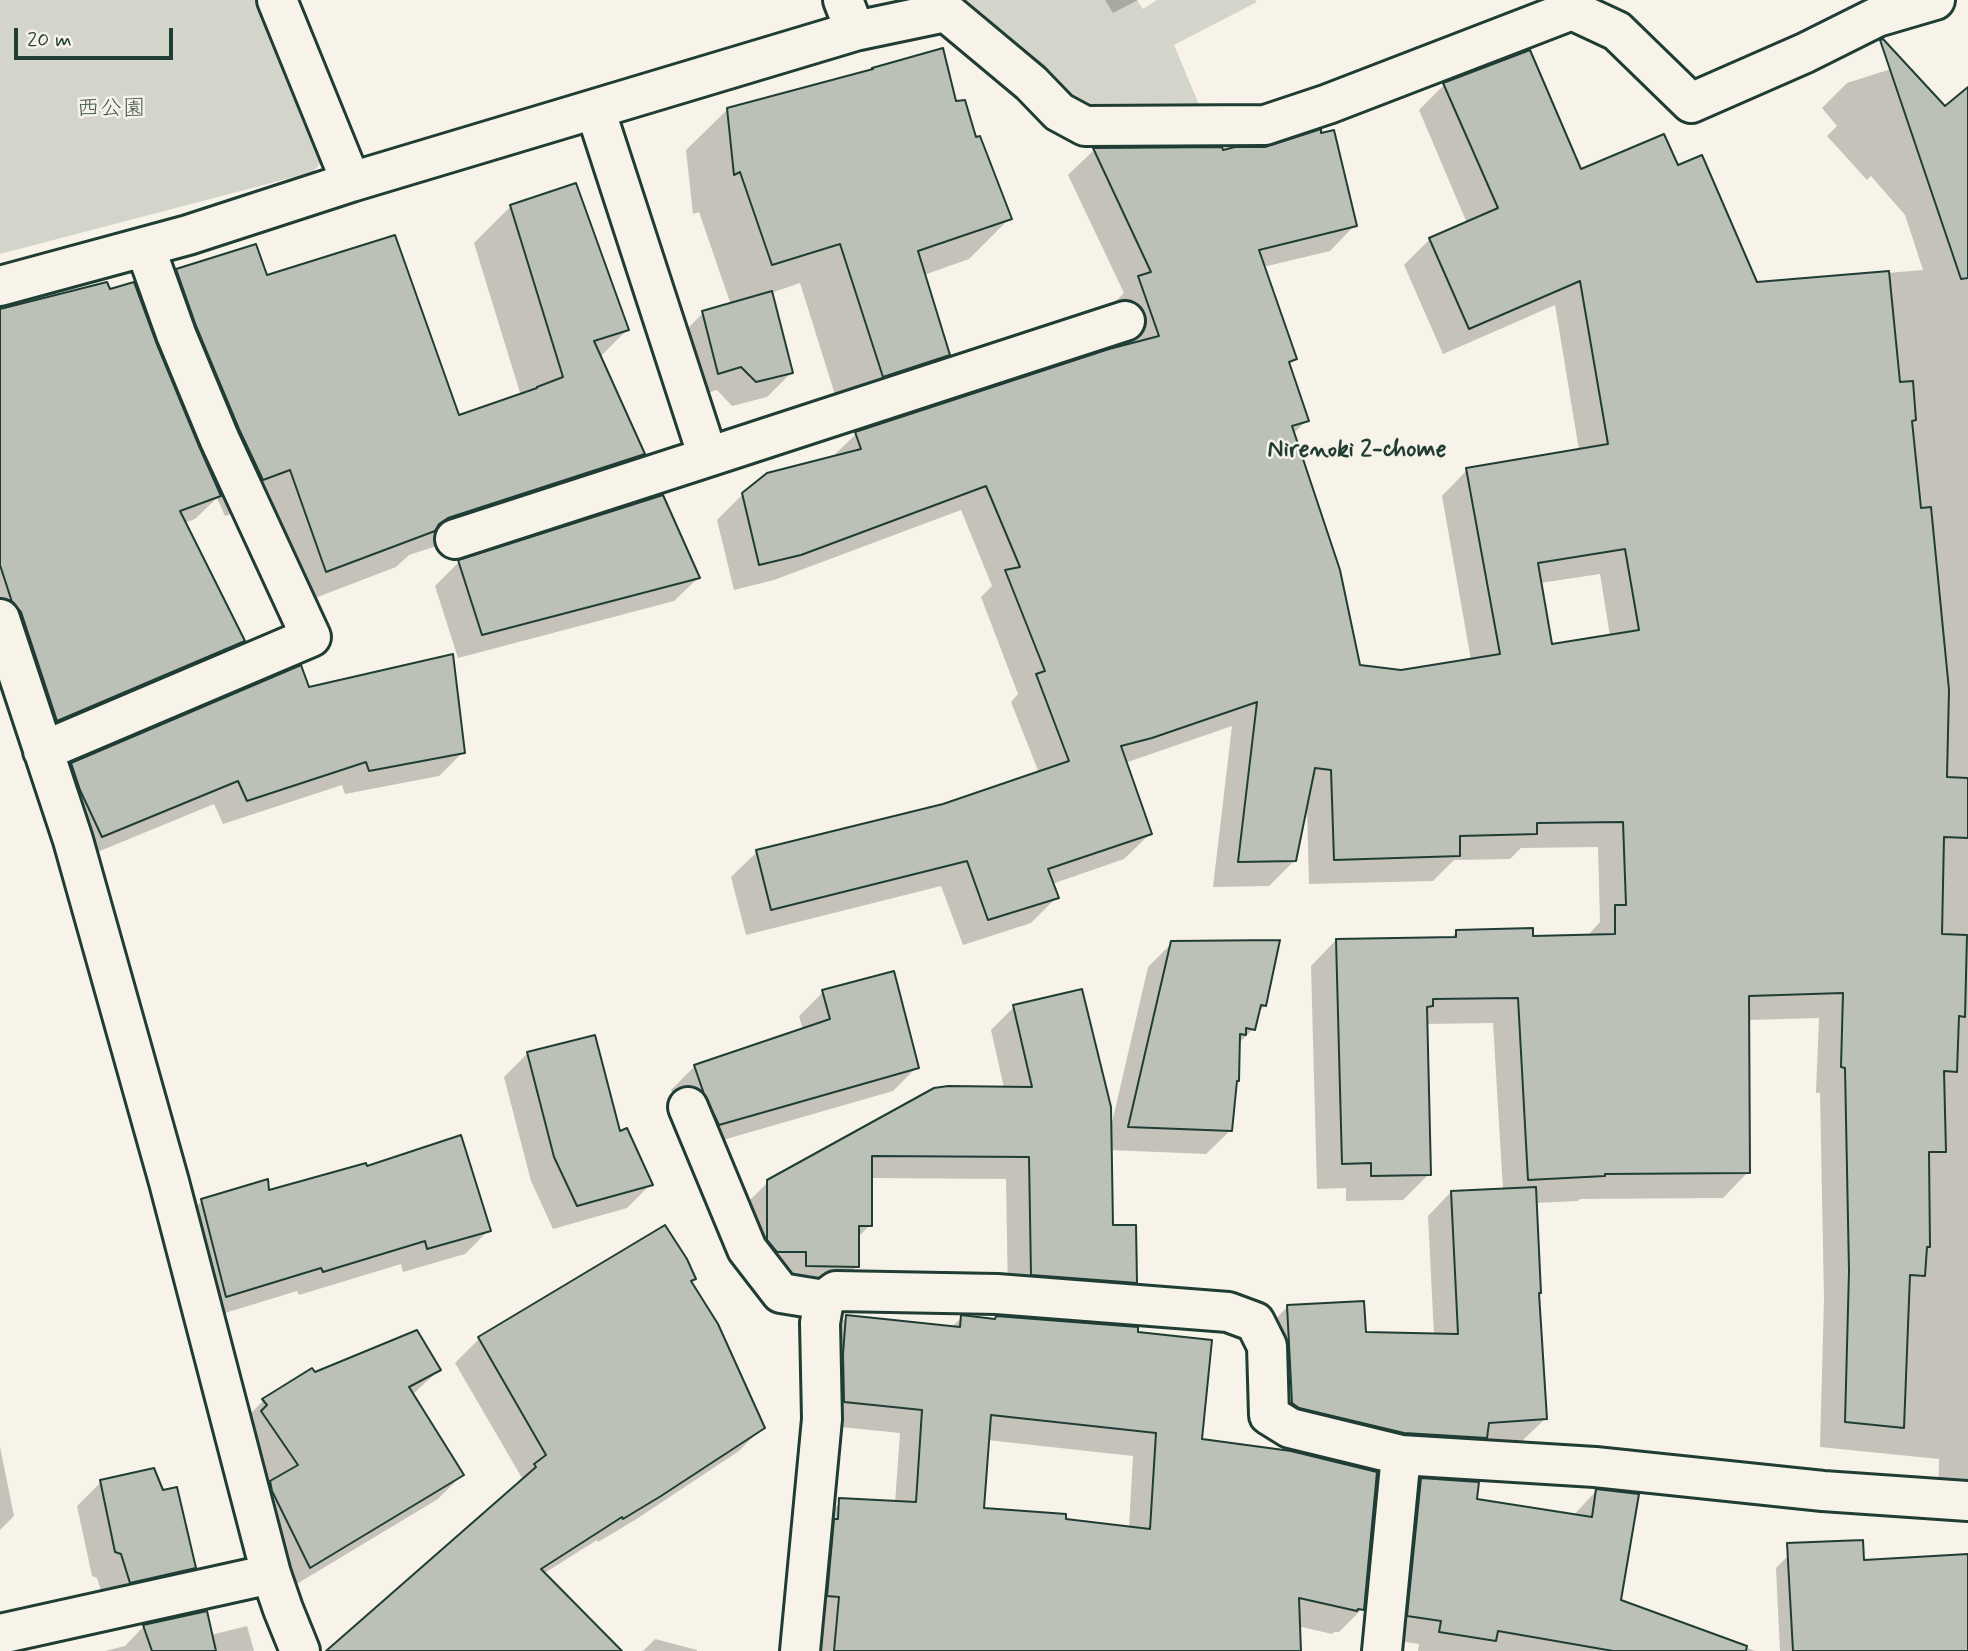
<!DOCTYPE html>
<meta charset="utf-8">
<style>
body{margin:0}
#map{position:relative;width:1968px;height:1651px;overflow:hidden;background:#f7f3e8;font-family:Mynerve,sans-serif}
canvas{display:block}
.scale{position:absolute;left:14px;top:28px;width:159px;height:32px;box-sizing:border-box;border:4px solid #1f3d34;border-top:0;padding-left:9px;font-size:21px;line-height:24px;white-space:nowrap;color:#1f3d34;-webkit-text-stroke:5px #f7f3e8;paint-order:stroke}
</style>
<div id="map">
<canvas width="1968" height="1651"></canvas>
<div class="scale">20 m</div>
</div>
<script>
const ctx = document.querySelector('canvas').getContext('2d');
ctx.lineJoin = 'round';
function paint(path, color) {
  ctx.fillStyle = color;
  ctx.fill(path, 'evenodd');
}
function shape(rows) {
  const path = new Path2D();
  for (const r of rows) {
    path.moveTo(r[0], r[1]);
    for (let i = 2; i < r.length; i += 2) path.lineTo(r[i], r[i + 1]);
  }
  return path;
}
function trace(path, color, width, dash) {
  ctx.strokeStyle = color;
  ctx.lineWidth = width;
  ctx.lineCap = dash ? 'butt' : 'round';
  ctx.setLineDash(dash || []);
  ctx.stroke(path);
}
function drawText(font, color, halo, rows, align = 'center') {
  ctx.font = font + ' Mynerve,"Klee One",sans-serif';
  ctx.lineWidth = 5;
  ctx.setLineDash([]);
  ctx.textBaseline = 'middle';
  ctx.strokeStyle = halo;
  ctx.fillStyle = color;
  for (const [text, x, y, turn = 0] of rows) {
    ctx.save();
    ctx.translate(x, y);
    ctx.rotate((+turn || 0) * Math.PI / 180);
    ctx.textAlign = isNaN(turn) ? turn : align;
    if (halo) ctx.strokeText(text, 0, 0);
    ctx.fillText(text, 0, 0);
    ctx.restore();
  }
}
paint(shape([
 [0,0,266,0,327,155,313,172,0,254],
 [955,0,1137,0,1143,9,1157,0,1255,0,1257,2,1174,45,1200,107,1093,118,1068,103,1007,35]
]), '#d3d5ca');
paint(shape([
 [1105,0,1138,0,1113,13],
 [1891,69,1968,134,1968,1498,1938,1499,1939,1459,1820,1447,1824,1298,1820,1093,1816,1093,1819,1018,1747,1020,1748,1172,1723,1198,1580,1199,1578,1201,1535,1203,1537,1294,1546,1418,1522,1441,1478,1444,1275,1430,1265,1330,1288,1306,1364,1334,1434,1335,1428,1216,1451,1192,1503,1190,1493,1023,1426,1024,1429,1174,1403,1200,1346,1201,1346,1188,1317,1189,1311,966,1336,940,1450,939,1457,931,1531,938,1590,937,1590,933,1600,922,1598,847,1521,848,1510,859,1454,860,1433,881,1309,884,1307,809,1295,860,1269,886,1213,887,1232,726,1125,763,1150,834,1124,859,1052,884,1057,897,1031,923,963,945,941,886,746,935,731,877,757,852,943,805,1039,773,1011,702,1018,694,981,597,992,586,961,510,774,580,734,590,717,520,743,494,831,458,856,434,1128,346,1114,303,1124,293,1068,175,1094,150,1221,149,1222,152,1355,225,1330,251,1263,267,1295,358,1288,365,1307,420,1292,435,1359,667,1401,672,1471,660,1442,496,1467,470,1579,450,1555,305,1443,354,1404,265,1430,239,1467,223,1419,110,1444,85,1580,171,1677,167,1756,284,1923,270,1905,215,1871,176,1867,180,1827,136,1837,126,1822,108,1847,83],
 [1600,574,1610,636,1551,646,1540,583],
 [954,103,975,139,1010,218,969,259,924,275,948,355,907,395,842,417,800,283,771,293,791,373,767,397,732,406,717,390,694,397,679,337,703,313,731,305,699,212,693,214,686,150,728,109],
 [511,206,627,330,600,357,643,454,606,491,409,555,396,567,289,608,253,506,225,516,217,498,195,519,184,523,243,641,219,665,33,744,0,645,0,310,109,291,141,306,177,270,265,277,458,417,521,396,474,243],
 [459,562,698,578,674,601,458,658,435,586],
 [308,690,463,752,439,776,345,794,342,785,223,824,214,804,78,860,47,789,72,765],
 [1172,943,1265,1006,1257,1013,1253,1029,1238,1044,1231,1130,1206,1154,1110,1150,1111,1227,1135,1282,1112,1305,1008,1297,1006,1179,870,1178,870,1225,858,1237,857,1266,834,1289,784,1289,745,1205,768,1182,1004,1088,991,1030,1014,1007,1111,1127,1148,967],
 [823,992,917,1067,893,1091,695,1148,681,1118,671,1090,695,1066,803,1030,799,1016],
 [528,1053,618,1134,651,1184,627,1208,553,1229,531,1181,504,1077],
 [366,1169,489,1230,465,1254,403,1272,401,1264,299,1295,297,1291,202,1320,177,1225,202,1201,267,1192],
 [694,1278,690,1283,763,1427,739,1451,635,1520,598,1542,597,1540,543,1574,620,1651,329,1651,512,1490,511,1489,522,1478,455,1363,479,1339],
 [847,1317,951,1328,962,1317,1200,1440,1362,1609,1339,1632,1334,1632,1332,1634,1298,1626,1299,1651,813,1651,820,1523,843,1500,895,1503,900,1433,821,1425,823,1340],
 [987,1440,1133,1456,1129,1528,983,1510],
 [439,1370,412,1395,462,1475,438,1499,285,1591,246,1507,270,1483,238,1436,239,1425,263,1401,312,1371,314,1374],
 [0,1447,14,1516,0,1530],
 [1421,1480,1475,1500,1573,1516,1596,1491,1619,1601,1755,1651,1418,1651,1419,1644,1385,1639,1398,1503],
 [101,1482,195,1568,170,1592,106,1606,97,1578,92,1576,77,1506],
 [1800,1544,1862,1562,1968,1556,1968,1651,1780,1651,1776,1568],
 [144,1626,211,1635,247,1626,254,1651,105,1651,125,1646],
 [655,1639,697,1650,697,1651,643,1651]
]), '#0003');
const building = shape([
 [1883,39,1945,106,1968,87,1968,278,1961,279,1880,40,1883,39],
 [943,48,956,101,965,100,976,137,980,136,1012,219,918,251,950,355,883,377,840,244,772,265,740,172,734,175,727,108,873,69,872,68,943,48],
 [1530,50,1581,169,1664,134,1678,165,1702,155,1757,282,1889,271,1900,382,1913,381,1916,420,1912,421,1921,508,1931,507,1949,690,1947,777,1968,778,1968,838,1944,837,1942,934,1967,935,1965,1017,1959,1016,1957,1072,1944,1071,1946,1152,1929,1152,1930,1247,1927,1247,1925,1276,1910,1275,1904,1428,1845,1422,1849,1271,1845,1068,1841,1067,1843,993,1749,996,1750,1173,1605,1174,1605,1176,1528,1180,1518,998,1433,999,1433,1006,1427,1007,1431,1175,1371,1176,1371,1163,1342,1164,1336,939,1456,937,1456,930,1533,928,1533,936,1615,934,1615,905,1626,905,1623,822,1537,823,1537,834,1460,836,1460,856,1334,860,1331,770,1315,768,1296,861,1238,862,1257,702,1152,738,1121,746,1152,834,1048,869,1059,898,988,920,967,861,771,910,756,850,943,804,1069,761,1036,674,1045,671,1005,570,1020,567,986,486,801,555,759,565,742,493,767,473,861,449,855,432,1109,349,1159,336,1138,276,1151,272,1093,148,1222,147,1223,150,1235,147,1265,147,1321,129,1321,133,1334,130,1357,226,1259,250,1297,359,1289,362,1309,421,1292,426,1340,570,1360,665,1401,670,1500,654,1466,468,1608,444,1580,281,1469,329,1429,238,1498,208,1443,83,1530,50],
 [1625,549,1639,630,1552,644,1538,563,1625,549],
 [576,183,629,330,594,341,645,454,448,518,439,524,435,531,326,572,290,470,263,480,239,429,196,326,176,269,256,244,267,275,395,235,459,415,537,388,537,387,563,377,510,205,576,183],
 [107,282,110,289,134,282,156,342,199,446,221,496,180,511,245,641,57,721,21,612,12,602,0,565,0,309,107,282],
 [772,291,793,373,756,382,741,367,718,374,702,311,772,291],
 [663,495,700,578,482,635,458,560,663,495],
 [453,654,465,753,369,771,366,762,247,801,238,781,102,837,80,790,71,763,301,665,309,687,453,654],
 [1280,940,1266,1006,1261,1005,1255,1030,1246,1028,1246,1035,1240,1034,1239,1081,1237,1081,1232,1131,1128,1127,1171,941,1280,940],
 [894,971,919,1068,719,1125,704,1094,694,1065,830,1019,822,990,894,971],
 [1082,989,1111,1107,1113,1225,1136,1225,1137,1283,1031,1275,1029,1157,872,1156,872,1226,859,1226,859,1267,806,1266,806,1252,777,1252,767,1240,767,1180,934,1088,948,1086,1032,1087,1013,1005,1082,989],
 [595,1035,620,1131,627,1128,653,1185,577,1206,554,1157,527,1052,595,1035],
 [461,1135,491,1231,427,1249,425,1241,323,1272,321,1268,226,1297,201,1199,268,1179,269,1190,366,1163,367,1166,461,1135],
 [1536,1187,1541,1293,1539,1293,1547,1419,1489,1423,1487,1438,1404,1433,1299,1408,1292,1403,1287,1305,1364,1301,1366,1332,1458,1334,1451,1191,1536,1187],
 [665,1225,687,1259,696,1279,691,1281,718,1324,765,1428,661,1496,623,1519,622,1517,541,1569,622,1651,326,1651,536,1467,534,1464,546,1455,478,1337,665,1225],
 [846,1315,960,1327,961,1315,995,1319,996,1316,1138,1327,1138,1332,1212,1340,1202,1439,1291,1451,1377,1472,1364,1610,1358,1609,1357,1611,1299,1598,1301,1651,834,1651,839,1597,827,1596,834,1519,838,1519,839,1498,916,1502,922,1410,844,1402,843,1354,846,1315],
 [991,1415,1156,1433,1150,1529,1066,1519,1066,1514,984,1508,991,1415],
 [417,1330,441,1370,409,1387,464,1475,310,1568,272,1491,270,1481,298,1465,261,1411,267,1405,262,1399,312,1368,315,1372,417,1330],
 [154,1468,163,1490,177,1487,196,1568,130,1583,121,1554,115,1552,100,1480,154,1468],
 [1421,1478,1479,1482,1477,1499,1592,1517,1596,1489,1639,1494,1621,1600,1747,1646,1746,1651,1613,1651,1498,1631,1496,1641,1439,1632,1441,1621,1407,1616,1421,1478],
 [1863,1540,1864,1560,1968,1554,1968,1651,1793,1651,1787,1543,1863,1540],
 [207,1611,216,1651,152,1651,143,1625,207,1611]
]);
paint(building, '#bbc1b6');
trace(building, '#1f3d34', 2);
const street = shape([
 [277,0,351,182],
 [843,0,855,31],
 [595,109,708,457,1125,321],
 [0,286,188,235,351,182,855,31,946,12,1031,83,1059,112,1085,126,1265,125,1328,104,1572,10,1617,31,1691,103,1805,53,1877,17,1935,0],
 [455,539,708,457],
 [0,619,73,840,169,1182,271,1574,283,1609,300,1651],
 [43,751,311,637,219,438,176,334,145,247],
 [688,1107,747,1249,781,1293,824,1300],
 [0,1634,271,1574],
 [800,1651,822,1419,820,1323,824,1300,836,1291,997,1294,1228,1312,1255,1322,1267,1346,1269,1415,1290,1428,1401,1455],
 [1382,1651,1401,1455,1595,1467,1823,1491,1968,1501]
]);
trace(street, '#1f3d34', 44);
trace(street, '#f7f3e8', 38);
drawText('23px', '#435b52', '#f7f3e8', [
 ["西公園",111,110]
]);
drawText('bold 24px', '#1f3d34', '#f7f3e8', [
 ["Nirenoki 2-chome",1357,451]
]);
</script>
